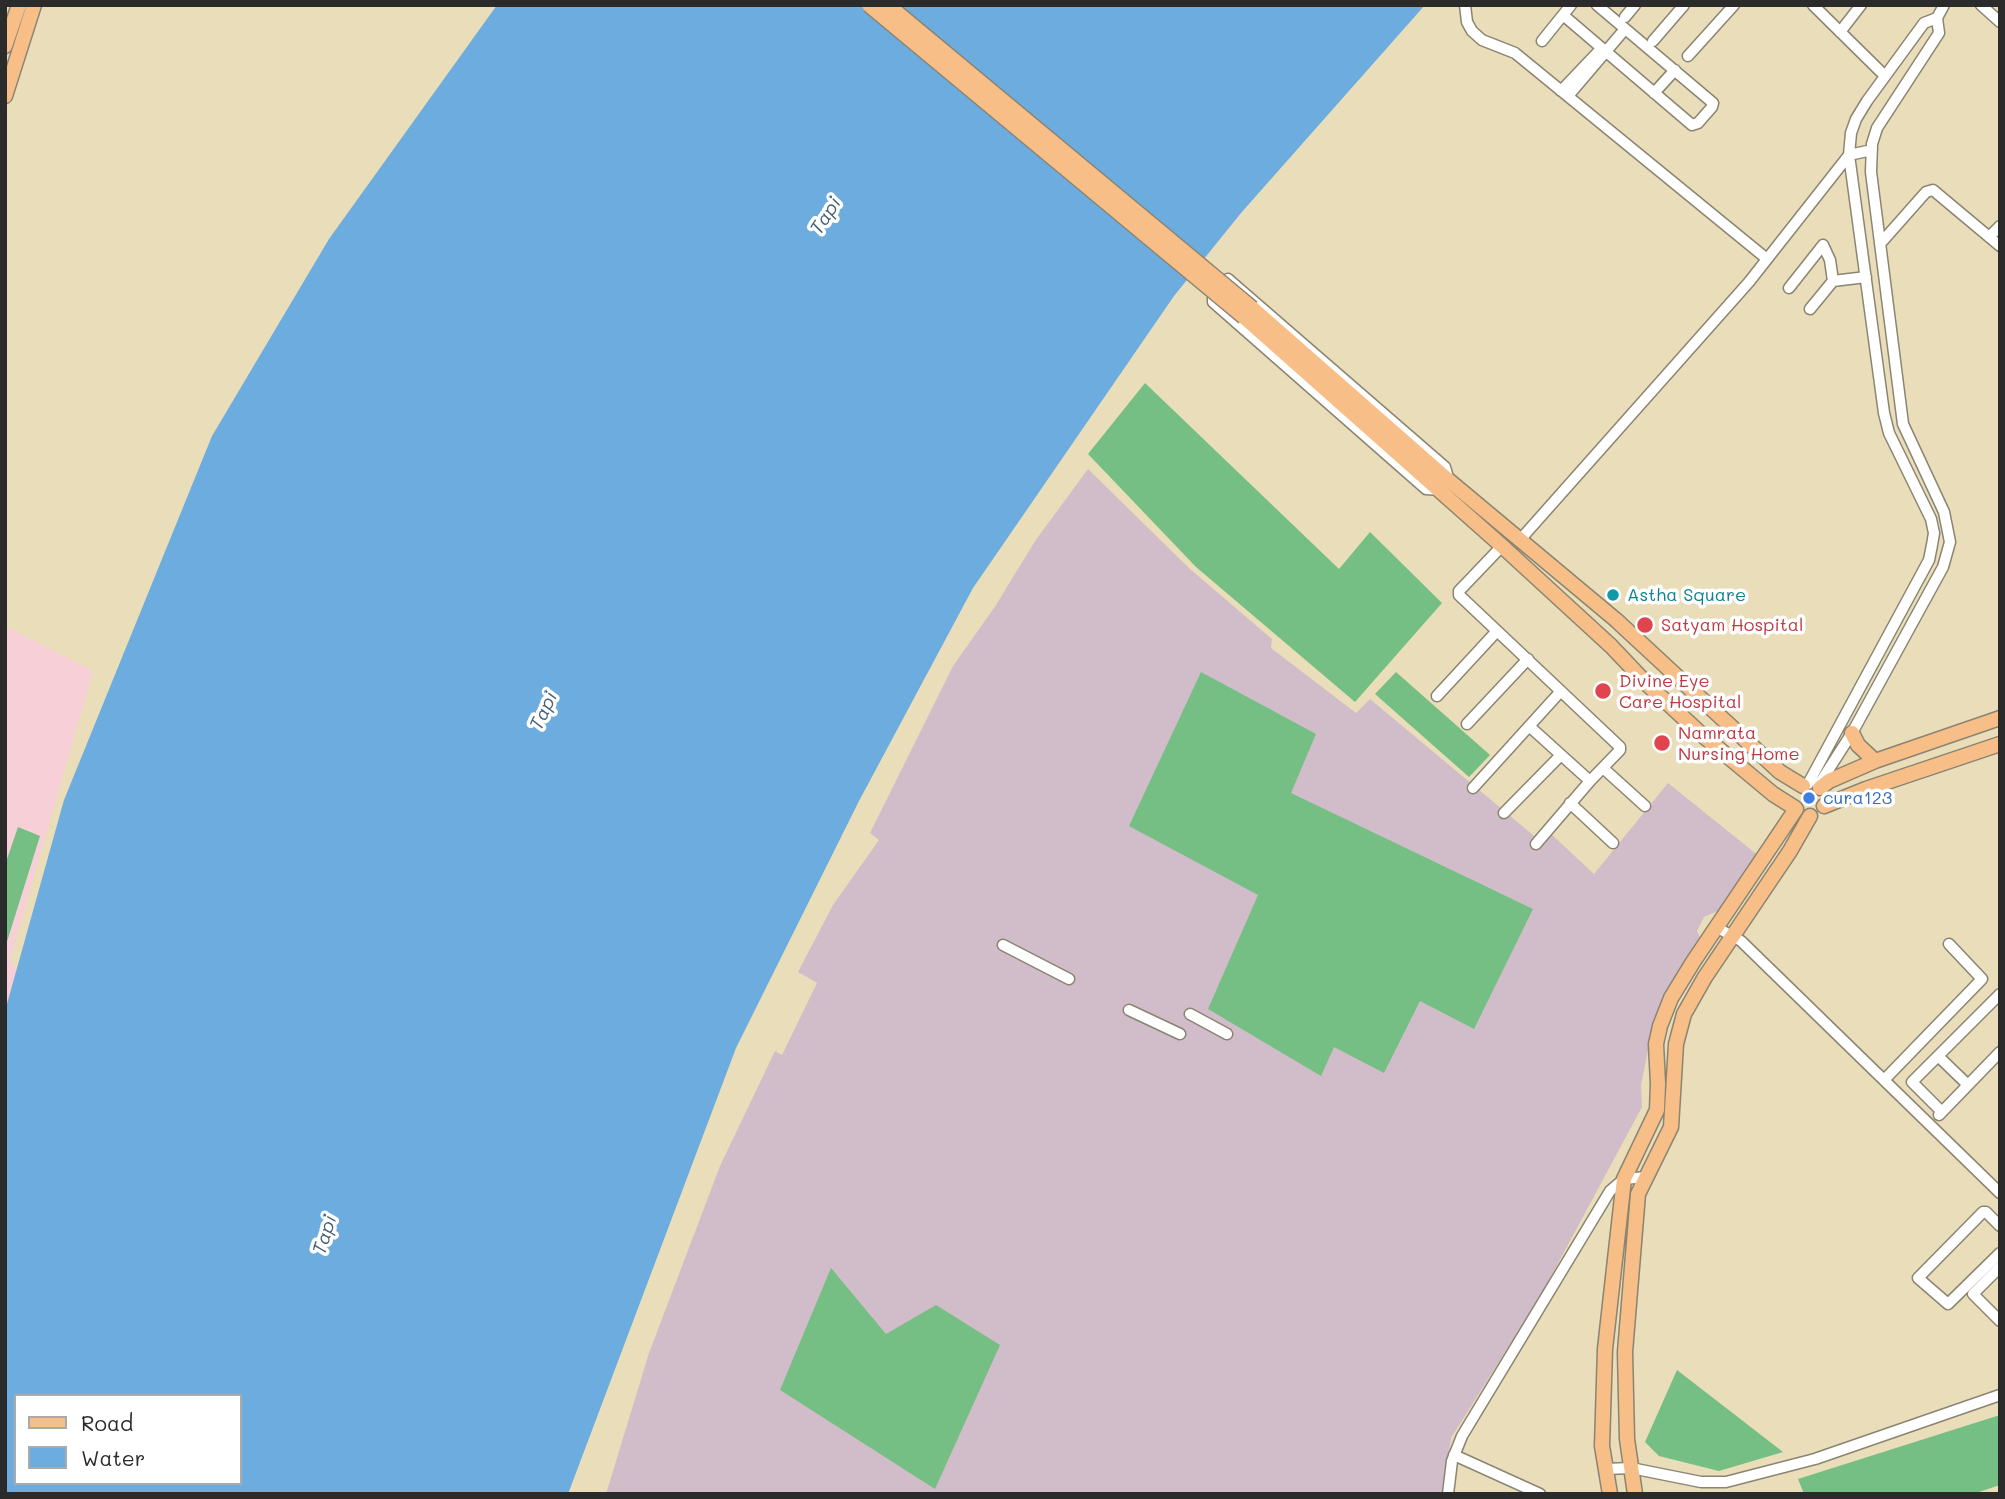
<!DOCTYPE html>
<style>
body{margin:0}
#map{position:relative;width:2005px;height:1499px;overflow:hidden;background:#e9deb9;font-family:Mali,sans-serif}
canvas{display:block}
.frame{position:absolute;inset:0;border:7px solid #2b2b2b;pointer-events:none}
.legend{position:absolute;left:14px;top:1394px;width:228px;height:91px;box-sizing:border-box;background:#fff;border:2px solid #aaa;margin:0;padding:9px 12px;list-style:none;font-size:21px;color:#2b2b2b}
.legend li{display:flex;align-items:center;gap:14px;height:35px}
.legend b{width:35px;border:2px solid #aaa}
</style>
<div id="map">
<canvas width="2005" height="1499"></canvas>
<div class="frame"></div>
<ul class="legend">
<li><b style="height:9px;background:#f7be87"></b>Road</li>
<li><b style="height:19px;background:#6cacdf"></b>Water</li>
</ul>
</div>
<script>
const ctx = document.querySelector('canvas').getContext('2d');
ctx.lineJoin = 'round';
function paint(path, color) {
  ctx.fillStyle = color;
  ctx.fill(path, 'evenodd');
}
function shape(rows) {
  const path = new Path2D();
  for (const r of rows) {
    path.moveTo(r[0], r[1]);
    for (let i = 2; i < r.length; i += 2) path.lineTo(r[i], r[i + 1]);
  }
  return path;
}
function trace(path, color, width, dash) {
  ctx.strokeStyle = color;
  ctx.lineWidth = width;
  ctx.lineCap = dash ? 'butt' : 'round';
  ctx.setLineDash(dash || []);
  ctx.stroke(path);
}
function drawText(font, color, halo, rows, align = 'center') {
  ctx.font = font + ' Mali,sans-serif';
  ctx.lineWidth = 7;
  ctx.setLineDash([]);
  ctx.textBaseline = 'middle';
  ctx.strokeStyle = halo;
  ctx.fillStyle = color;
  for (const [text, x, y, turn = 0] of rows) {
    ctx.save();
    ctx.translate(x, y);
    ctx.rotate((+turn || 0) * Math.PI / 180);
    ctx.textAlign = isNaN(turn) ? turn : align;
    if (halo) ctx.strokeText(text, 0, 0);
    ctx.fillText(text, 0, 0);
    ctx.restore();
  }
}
paint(shape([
 [5,626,93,671,10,960,23,979,5,1036]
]), '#f6cfd7');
paint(shape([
 [1088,469,1190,569,1272,639,1271,648,1356,713,1370,699,1539,840,1549,832,1594,874,1668,783,1760,857,1725,908,1704,917,1697,931,1701,940,1655,1016,1641,1085,1642,1107,1541,1295,1451,1438,1445,1479,1448,1494,606,1494,649,1353,720,1166,775,1051,782,1055,817,983,798,972,833,905,879,840,870,833,953,666,996,605,1035,541]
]), '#d1bdc9');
paint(shape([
 [1145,383,1339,569,1370,532,1442,603,1355,702,1196,567,1088,454],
 [1201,672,1316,734,1291,793,1533,909,1474,1029,1420,1001,1384,1073,1334,1047,1321,1076,1208,1009,1258,895,1129,826],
 [1396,672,1490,755,1469,777,1375,694],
 [18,827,40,836,5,948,5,865],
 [831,1268,886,1334,936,1305,1000,1345,935,1489,780,1390],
 [1677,1370,1783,1452,1719,1471,1659,1456,1645,1442],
 [2000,1415,2000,1485,1973,1494,1804,1494,1798,1479]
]), '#75be84');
paint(shape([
 [497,5,1425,5,1241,213,1174,296,973,588,859,801,736,1048,568,1494,5,1494,5,1011,64,800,212,436,329,239],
 [16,1396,240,1396,240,1483,16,1483]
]), '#6cacdf');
const minor = shape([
 [1465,5,1467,22,1472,31,1482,40,1515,53,1767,259],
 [1813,5,1884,75],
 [1981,5,2000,22],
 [1563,15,1692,125,1698,123,1712,107,1713,103,1597,5],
 [1625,17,1635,5],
 [1840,32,1861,5],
 [1542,41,1571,5],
 [1653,41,1684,5],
 [1688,56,1734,5],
 [1561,91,1600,50],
 [1654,93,1675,70],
 [1568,96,1625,29],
 [1989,237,2000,226],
 [1880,244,1926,192,1933,190,2000,246],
 [1789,288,1823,245,1830,260,1833,281,1866,277],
 [1810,309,1833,281],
 [1441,490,1426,489,1213,302,1213,298,1228,279,1445,467,1449,481],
 [1519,541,1749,282,1849,155,1872,150],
 [1502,546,1459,591,1459,595,1620,747,1620,750,1590,781,1536,844],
 [1437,696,1497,631],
 [1467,724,1528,659],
 [1529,726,1590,781],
 [1603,768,1645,806],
 [1808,784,1929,560,1932,545,1934,533,1931,519,1889,433,1884,413,1849,155,1851,133,1856,119,1867,101,1924,23,1937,18],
 [1818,786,1852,733,1943,567,1950,542,1944,512,1903,424,1871,172,1872,144,1877,128,1939,33,1937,18,1944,5],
 [1473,788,1561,691],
 [1570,803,1613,843],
 [1504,813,1561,755],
 [1716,927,1741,941,2000,1193],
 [1003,945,1069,979],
 [1129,1010,1180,1034],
 [1190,1014,1227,1034],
 [1938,1056,1968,1085],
 [1885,1079,1982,979,1949,944],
 [1942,1112,1912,1082,2000,994],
 [1939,1115,2000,1052],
 [2000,1226,1986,1212,1983,1212,1918,1278,1948,1304,2000,1253],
 [2000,1267,1973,1294,2000,1321],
 [1454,1455,1540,1494],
 [1606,1469,1631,1468,1701,1482,1726,1482,1815,1459,2000,1395],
 [1448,1494,1452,1461,1462,1436,1610,1191,1624,1179,1646,1177]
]);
const major = shape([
 [5,46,19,5],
 [5,96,34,5],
 [1252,308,1440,473,1616,620,1780,772,1803,786],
 [1244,317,1502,546,1611,646,1648,685,1701,734,1773,794,1795,808],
 [1852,733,1858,745,1875,761],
 [1820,788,1829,781,1875,761,2000,718],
 [1824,806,1866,789,2000,744],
 [1610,1494,1602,1446,1605,1349,1624,1179,1657,1110,1658,1084,1656,1044,1660,1026,1671,998,1693,962,1796,809],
 [1635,1494,1627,1439,1625,1352,1638,1194,1671,1127,1676,1044,1684,1014,1705,977,1790,851,1810,816]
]);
trace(minor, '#8a8472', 13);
trace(major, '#8a8472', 17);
trace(minor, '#fff', 10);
trace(major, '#f7be87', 14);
const majorBridge = shape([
 [869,5,1244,317],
 [888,5,1252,308]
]);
trace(majorBridge, '#8a8472', 17, []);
trace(majorBridge, '#f7be87', 14);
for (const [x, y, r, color] of [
 [1613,595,7,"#0f9aa8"],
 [1645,625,9,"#e0444e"],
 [1603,691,9,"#e0444e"],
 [1662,743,9,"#e0444e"],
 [1809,798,7,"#3f7fe0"]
]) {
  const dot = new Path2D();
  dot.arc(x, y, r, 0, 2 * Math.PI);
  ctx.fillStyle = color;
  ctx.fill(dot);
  trace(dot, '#fff', 2.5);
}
drawText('18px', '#0d838f', '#fff', [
 ["Astha Square",1627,595]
], 'left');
drawText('18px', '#be3a42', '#fff', [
 ["Satyam Hospital",1661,625],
 ["Divine Eye",1619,681],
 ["Care Hospital",1619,702],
 ["Namrata",1678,733],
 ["Nursing Home",1678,754]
], 'left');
drawText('18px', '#366cbe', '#fff', [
 ["cura123",1823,798]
], 'left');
drawText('italic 19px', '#455f73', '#fff', [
 ["Tapi",826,216,-57],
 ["Tapi",544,711,-65],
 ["Tapi",325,1235,-72]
]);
</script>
